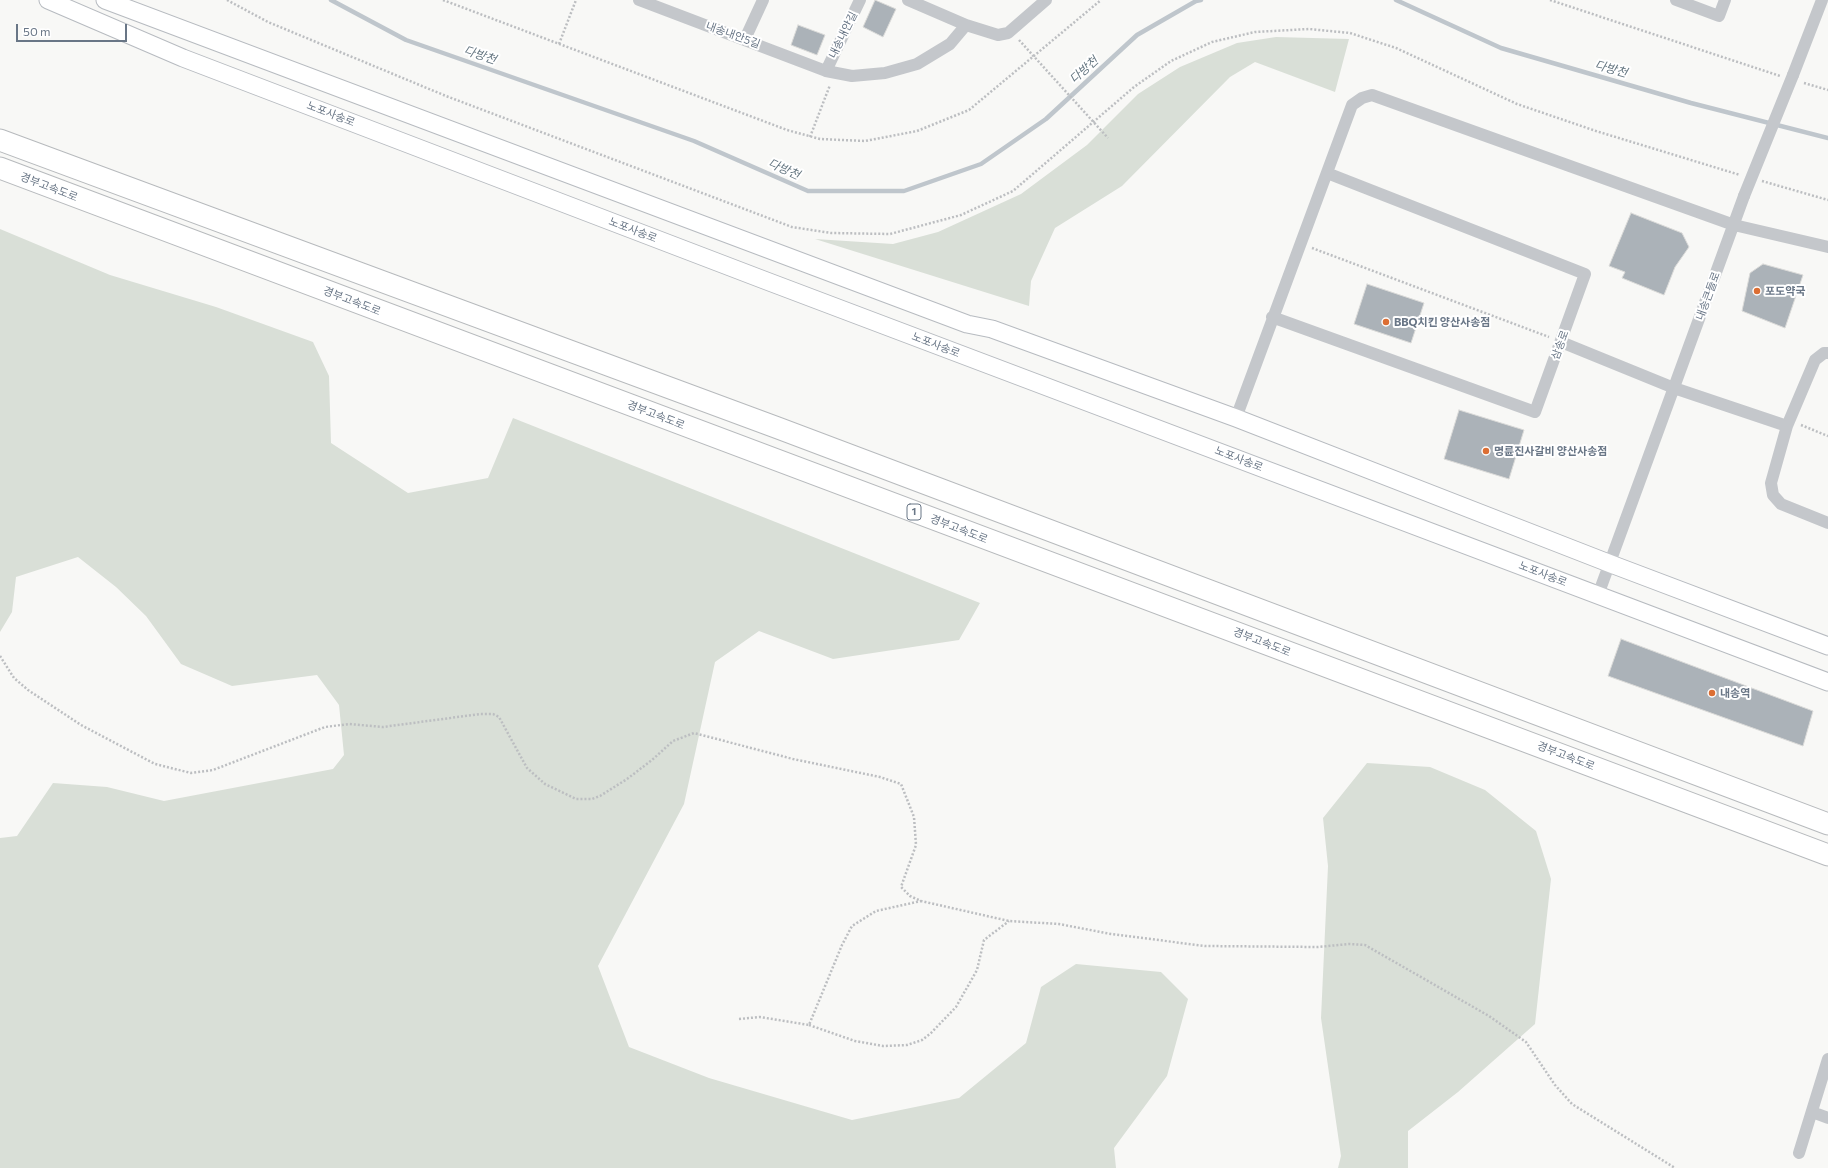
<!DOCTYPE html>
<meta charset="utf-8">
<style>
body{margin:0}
#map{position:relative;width:1828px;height:1168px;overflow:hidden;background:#f8f8f6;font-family:Commissioner,sans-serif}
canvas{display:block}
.scale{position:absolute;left:16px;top:24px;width:111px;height:18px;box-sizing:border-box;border:2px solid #697686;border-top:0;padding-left:5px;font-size:12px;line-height:14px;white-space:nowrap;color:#697686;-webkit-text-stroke:3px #fff;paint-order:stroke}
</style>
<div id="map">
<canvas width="1828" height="1168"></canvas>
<div class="scale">50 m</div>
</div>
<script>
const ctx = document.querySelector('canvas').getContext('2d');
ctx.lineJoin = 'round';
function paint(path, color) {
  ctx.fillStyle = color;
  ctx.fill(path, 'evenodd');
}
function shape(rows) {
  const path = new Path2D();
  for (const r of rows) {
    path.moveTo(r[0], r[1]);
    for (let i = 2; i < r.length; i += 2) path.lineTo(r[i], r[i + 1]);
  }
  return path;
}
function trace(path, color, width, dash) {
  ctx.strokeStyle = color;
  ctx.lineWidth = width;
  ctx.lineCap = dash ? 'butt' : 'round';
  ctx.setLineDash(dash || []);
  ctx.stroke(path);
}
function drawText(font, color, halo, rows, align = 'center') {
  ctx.font = font + ' Commissioner,"Noto Sans KR",sans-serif';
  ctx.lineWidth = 4;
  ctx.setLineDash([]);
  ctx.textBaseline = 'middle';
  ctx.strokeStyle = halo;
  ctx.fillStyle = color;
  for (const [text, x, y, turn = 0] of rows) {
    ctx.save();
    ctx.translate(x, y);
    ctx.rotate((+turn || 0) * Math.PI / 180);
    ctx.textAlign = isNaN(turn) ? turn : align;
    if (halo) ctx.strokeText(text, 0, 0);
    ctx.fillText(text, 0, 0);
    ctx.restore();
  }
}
paint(shape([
 [1276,37,1349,39,1335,92,1255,62,1230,77,1122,186,1055,228,1031,281,1029,306,815,239,893,244,938,232,1021,194,1087,145,1138,94,1180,67,1237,43],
 [0,229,110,275,216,307,313,342,329,376,331,443,408,493,488,478,513,418,980,603,959,640,833,659,759,631,715,662,684,804,598,966,629,1047,709,1078,852,1120,959,1098,1026,1043,1041,987,1076,964,1161,972,1188,999,1167,1076,1114,1148,1116,1168,0,1168,0,838,17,836,53,783,107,787,164,801,333,769,344,755,339,705,317,675,232,686,181,664,146,616,116,587,78,557,16,577,12,612,0,632],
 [1367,763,1430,767,1485,790,1536,831,1551,879,1535,1024,1458,1092,1408,1131,1408,1168,1338,1168,1341,1156,1321,1018,1328,866,1323,818]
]), '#d9dfd7');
trace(shape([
 [331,0,406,40,694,141,808,191,904,191,981,164,1046,119,1137,35,1196,1,1201,0],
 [1396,0,1501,48,1691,103,1828,138]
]), '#bfc6cc', 4.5);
const building = shape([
 [875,0,896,9,883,37,863,27,875,0],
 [798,25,825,35,817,55,791,45,798,25],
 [1631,213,1682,233,1689,247,1675,267,1664,295,1622,278,1625,272,1609,266,1631,213],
 [1763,264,1803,275,1785,328,1742,311,1750,273,1763,264],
 [1367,284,1424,303,1411,343,1354,324,1367,284],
 [1459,410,1524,430,1509,479,1444,459,1459,410],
 [1621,639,1813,711,1803,746,1608,676,1621,639]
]);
paint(building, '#abb2b8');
trace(building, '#dadad8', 1);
const secondary = shape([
 [48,0,183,58,764,280,1828,682],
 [105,0,967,324,992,329,1236,418,1611,564,1828,646]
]);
const motorway = shape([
 [0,140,778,428,1828,824],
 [0,168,1828,855]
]);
trace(secondary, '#b7bbc0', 19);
trace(motorway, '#b7babd', 23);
trace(shape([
 [227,0,268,22,446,96,792,227,831,233,890,234,961,215,1013,191,1134,87,1171,61,1212,42,1255,32,1309,29,1350,33,1396,48,1517,104,1596,131,1740,175],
 [443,0,787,130,820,139,865,141,917,131,969,110,1101,0],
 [1550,0,1780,76],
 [1019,40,1108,138],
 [559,44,576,0],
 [1804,83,1828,90],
 [810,137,830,85],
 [1762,181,1828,200],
 [1312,248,1549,337],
 [1801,425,1828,436],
 [0,656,14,678,28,690,81,725,155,764,191,773,213,770,325,727,349,724,383,727,480,714,493,714,499,717,527,768,545,784,576,799,592,799,600,796,627,779,652,760,673,741,694,733,793,759,880,777,901,784,914,817,916,845,901,887,910,896,921,901,1009,921,1059,924,1111,934,1205,946,1318,947,1349,944,1365,945,1489,1016,1526,1042,1555,1085,1572,1104,1675,1168],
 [739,1019,760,1017,809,1025,842,945,852,926,876,911,921,901],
 [809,1025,855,1041,883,1046,907,1045,922,1040,931,1033,956,1007,977,970,984,940,1009,921]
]), '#bcbec1', 2.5, [2, 2]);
trace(shape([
 [639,0,826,71,852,76,885,73,917,64,950,44,966,25,998,35,1008,33,1046,0],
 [908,0,966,25],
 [1676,0,1719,16,1725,0],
 [745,39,763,0],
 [826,71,860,0],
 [1793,75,1822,0],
 [1272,317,1535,412,1585,274,1327,173],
 [1561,342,1674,388,1787,426],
 [1828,353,1824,353,1815,360,1787,426,1771,483,1773,495,1781,504,1828,523],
 [1236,418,1352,105,1362,98,1372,95,1734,225,1828,247],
 [1598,595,1744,196],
 [1812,1112,1828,1118],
 [1799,1153,1828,1059]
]), '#c4c7cb', 12);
trace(secondary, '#fff', 17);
trace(motorway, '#fff', 21);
trace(shape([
 [1744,196,1793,75]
]), '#c4c7cb', 12);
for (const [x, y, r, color] of [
 [1757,291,4,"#dc6e33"],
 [1386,322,4,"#dc6e33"],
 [1486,451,4,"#dc6e33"],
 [1712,693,4,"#dc6e33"]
]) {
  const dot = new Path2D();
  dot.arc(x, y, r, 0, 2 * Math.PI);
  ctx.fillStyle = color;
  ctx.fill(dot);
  trace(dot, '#fff', 1.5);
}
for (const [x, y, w] of [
 [914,512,14]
]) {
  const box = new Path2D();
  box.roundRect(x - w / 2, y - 8, w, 16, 3);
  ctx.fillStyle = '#fff';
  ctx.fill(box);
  trace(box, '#697686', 1);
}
drawText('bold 10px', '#697686', null, [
 ["1",914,512]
]);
drawText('11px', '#697686', '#fff', [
 ["내송내안5길",733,35,20],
 ["내송내안길",843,35,-64],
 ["노포사송로",331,114,21],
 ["경부고속도로",49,187,21],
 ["노포사송로",633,230,21],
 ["내송큰들로",1708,296,-70],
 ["경부고속도로",352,301,21],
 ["노포사송로",936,345,21],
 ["삼송로",1560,345,-70],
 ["경부고속도로",656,415,21],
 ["노포사송로",1239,459,21],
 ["경부고속도로",959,529,21],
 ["노포사송로",1543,574,21],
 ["경부고속도로",1262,642,21],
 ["경부고속도로",1566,756,21]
]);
drawText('bold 11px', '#697686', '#fff', [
 ["포도약국",1765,291],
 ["BBQ치킨 양산사송점",1394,322],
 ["명륜진사갈비 양산사송점",1494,451],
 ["내송역",1720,693]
], 'left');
drawText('italic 12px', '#657681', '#fff', [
 ["다방천",480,55,19],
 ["다방천",1611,69,16],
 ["다방천",1084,70,-42],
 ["다방천",784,169,24]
]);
</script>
